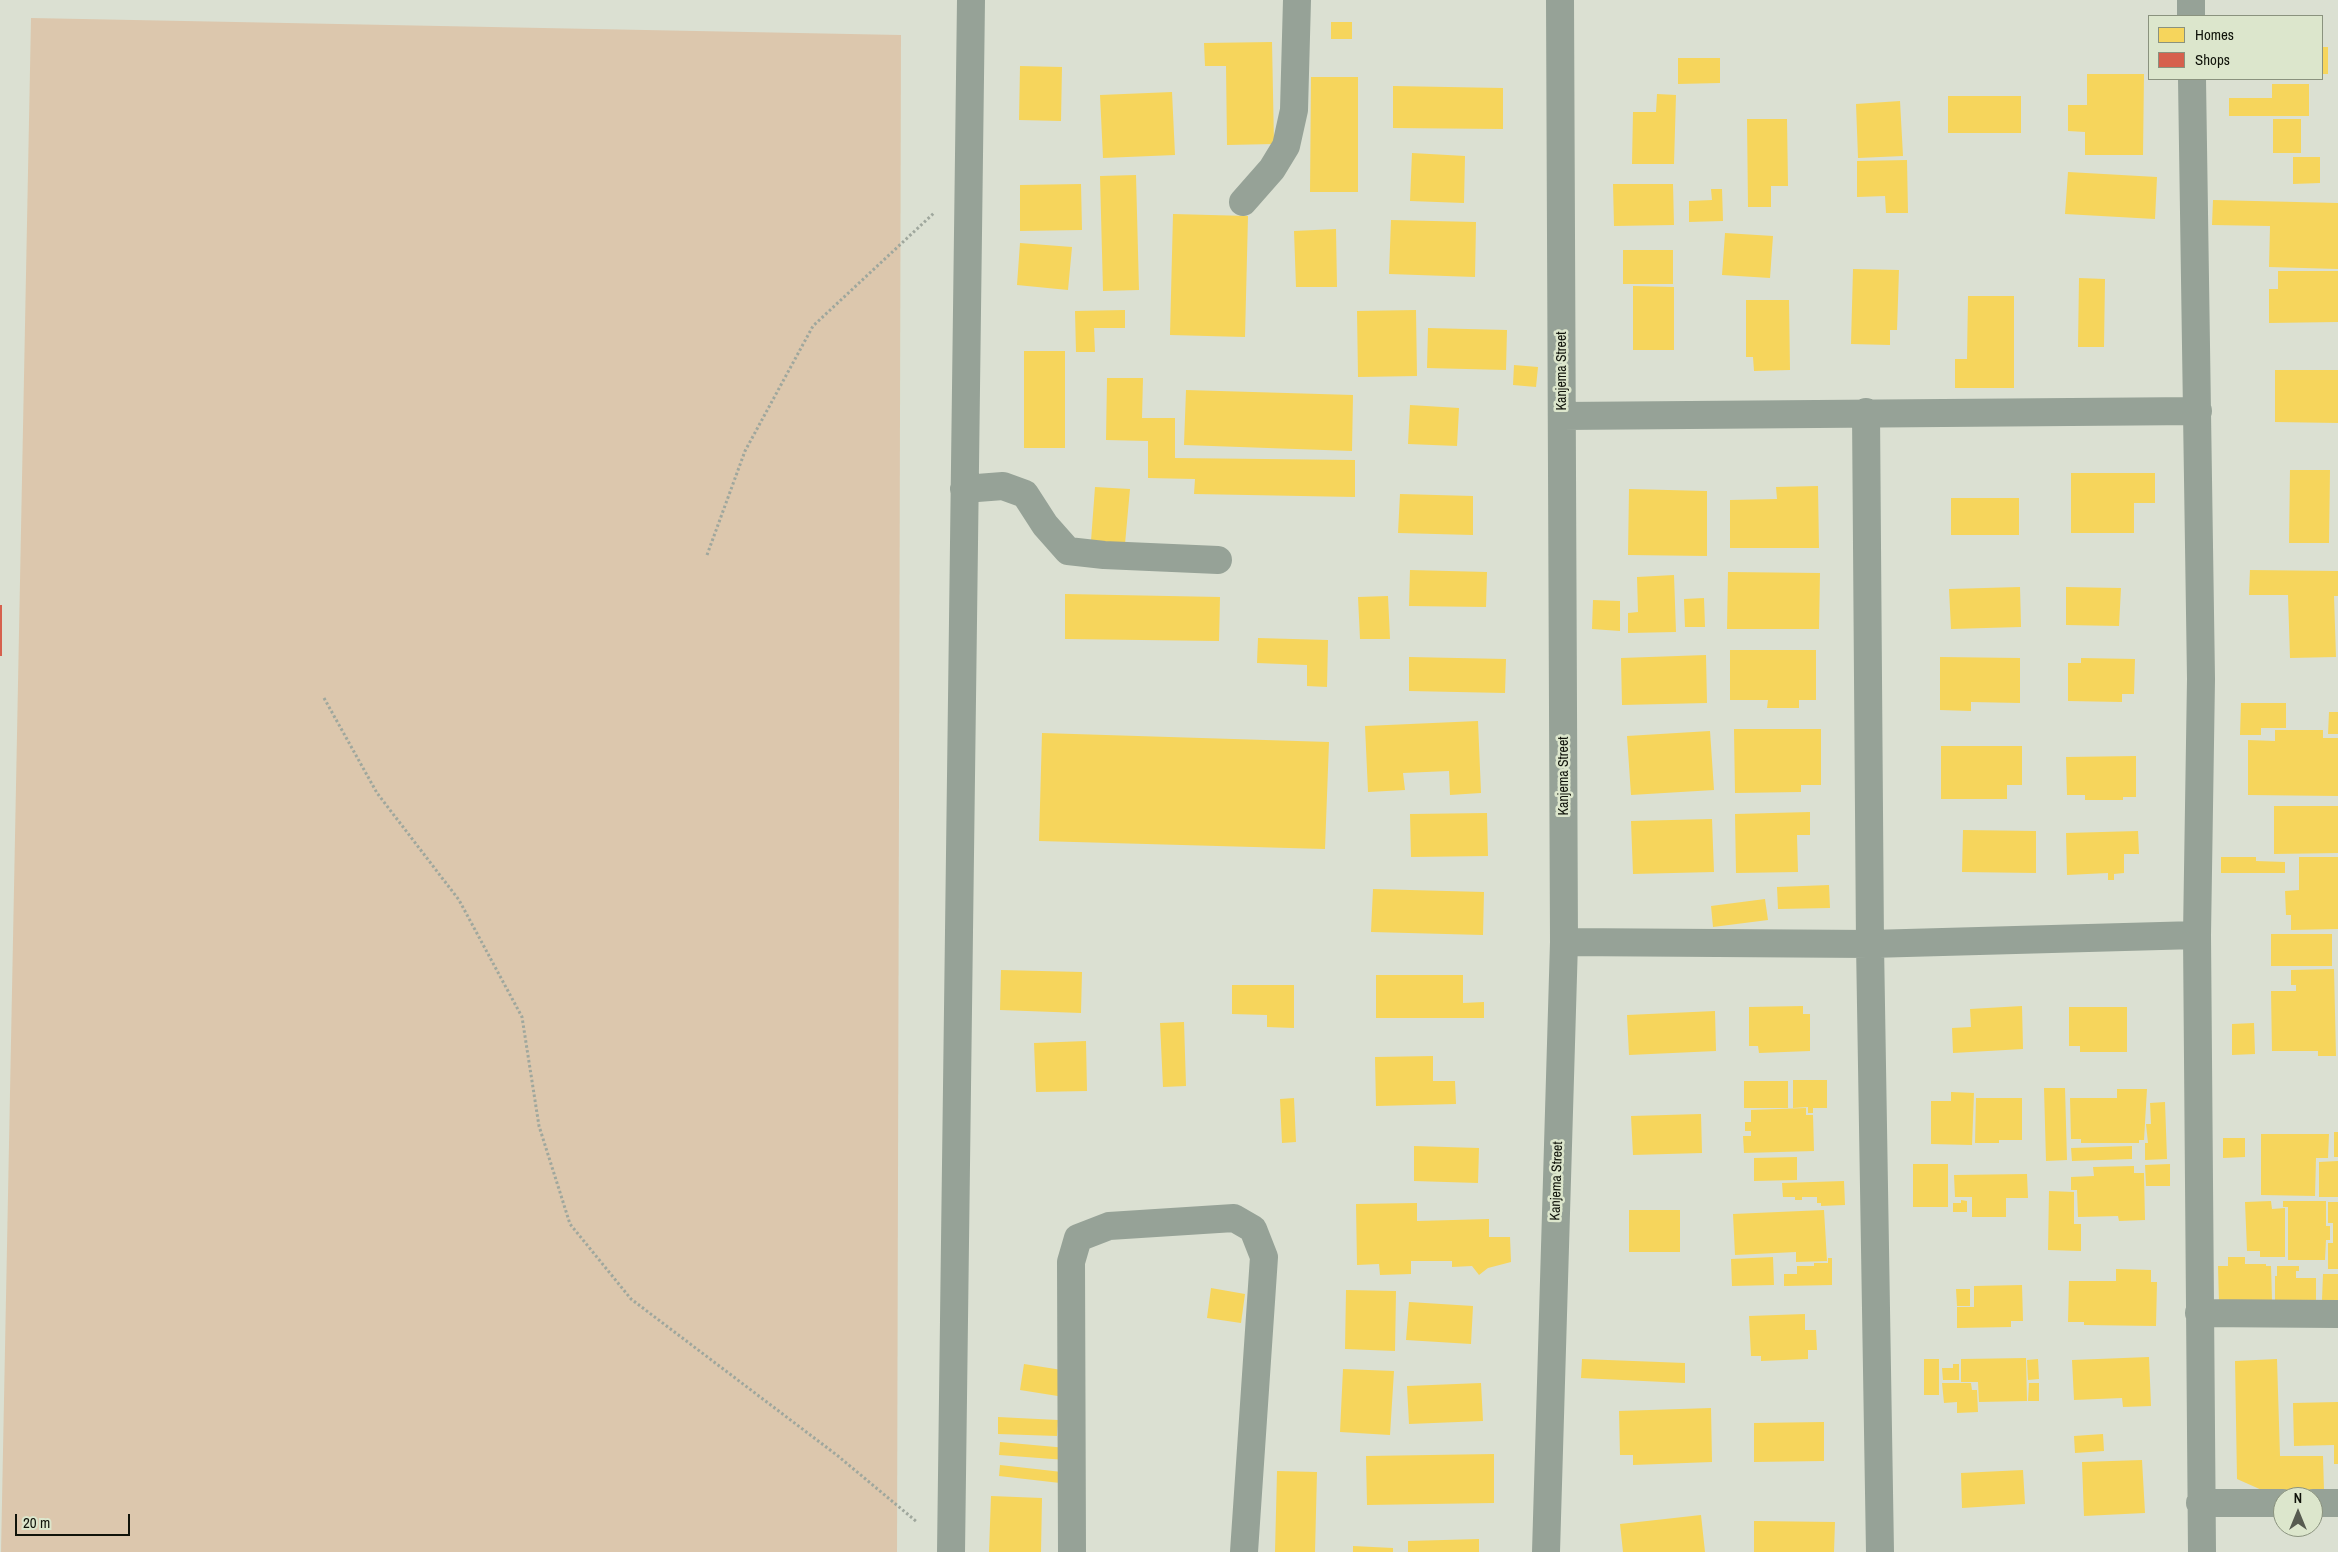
<!DOCTYPE html>
<style>
body{margin:0}
#map{position:relative;width:2338px;height:1552px;overflow:hidden;background:#dbe0d2;font-family:"Archivo Narrow",sans-serif}
canvas{display:block}
.legend{position:absolute;left:2148px;top:15px;width:175px;height:65px;box-sizing:border-box;background:#dce6cc;border:1px solid #8a927e;margin:0;padding:6px 9px;list-style:none;font-size:15px;color:#10130a}
.legend li{display:flex;align-items:center;gap:10px;height:25px}
.legend b{width:25px;border:1px solid #8a927e}
.north{position:absolute;left:2273px;top:1487px;width:50px;height:50px;box-sizing:border-box;background:#dce6cc;border:1px solid #8a927e;border-radius:50%;rotate:0deg;font-size:14px;font-weight:700;line-height:20px;text-align:center;color:#10130a}
.north::after{content:'';display:block;margin:auto;width:18px;height:22px;background:#575b50;clip-path:polygon(50% 0,100% 100%,50% 72%,0 100%)}
.scale{position:absolute;left:15px;top:1514px;width:115px;height:22px;box-sizing:border-box;border:2px solid #10130a;border-top:0;padding-left:6px;font-size:15px;line-height:18px;white-space:nowrap;color:#10130a;-webkit-text-stroke:4px #dce6cc;paint-order:stroke}
</style>
<div id="map">
<canvas width="2338" height="1552"></canvas>
<ul class="legend">
<li><b style="height:14px;background:#f6d55c"></b>Homes</li>
<li><b style="height:14px;background:#d6604d"></b>Shops</li>
</ul>
<div class="north">N</div>
<div class="scale">20 m</div>
</div>
<script>
const ctx = document.querySelector('canvas').getContext('2d');
ctx.lineJoin = 'round';
function paint(path, color) {
  ctx.fillStyle = color;
  ctx.fill(path, 'evenodd');
}
function shape(rows) {
  const path = new Path2D();
  for (const r of rows) {
    path.moveTo(r[0], r[1]);
    for (let i = 2; i < r.length; i += 2) path.lineTo(r[i], r[i + 1]);
  }
  return path;
}
function trace(path, color, width, dash) {
  ctx.strokeStyle = color;
  ctx.lineWidth = width;
  ctx.lineCap = dash ? 'butt' : 'round';
  ctx.setLineDash(dash || []);
  ctx.stroke(path);
}
function drawText(font, color, halo, rows, align = 'center') {
  ctx.font = font + ' "Archivo Narrow",sans-serif';
  ctx.lineWidth = 5;
  ctx.setLineDash([]);
  ctx.textBaseline = 'middle';
  ctx.strokeStyle = halo;
  ctx.fillStyle = color;
  for (const [text, x, y, turn = 0] of rows) {
    ctx.save();
    ctx.translate(x, y);
    ctx.rotate((+turn || 0) * Math.PI / 180);
    ctx.textAlign = isNaN(turn) ? turn : align;
    if (halo) ctx.strokeText(text, 0, 0);
    ctx.fillText(text, 0, 0);
    ctx.restore();
  }
}
paint(shape([
 [31,18,901,35,897,1552,1,1552]
]), '#dcc7ad');
paint(shape([
 [1331,22,1352,22,1352,39,1331,39],
 [1272,42,1274,144,1227,145,1226,66,1205,66,1204,43],
 [2322,47,2328,47,2328,74,2322,74],
 [1678,58,1720,58,1720,83,1678,84],
 [1020,66,1062,67,1061,121,1019,120],
 [2087,74,2144,74,2143,155,2085,155,2085,132,2068,131,2068,105,2087,105],
 [1311,77,1358,77,1358,192,1310,192],
 [2272,84,2309,84,2309,116,2229,116,2229,98,2272,98],
 [1393,86,1503,88,1503,129,1393,128],
 [1172,92,1175,155,1103,158,1100,95],
 [1657,94,1676,95,1674,164,1632,164,1633,112,1656,112],
 [1948,96,2021,96,2021,133,1948,133],
 [1900,101,1903,156,1858,158,1856,104],
 [1747,119,1787,119,1788,186,1771,186,1771,207,1748,207],
 [2273,119,2301,119,2301,153,2273,153],
 [1412,153,1465,156,1464,203,1410,201],
 [2293,157,2320,157,2320,183,2293,184],
 [1907,160,1908,213,1886,213,1885,196,1857,197,1857,161],
 [2068,172,2157,177,2155,219,2065,214],
 [1136,175,1139,290,1103,291,1100,176],
 [1081,184,1082,230,1020,231,1020,185],
 [1613,184,1673,184,1674,225,1614,226],
 [1711,189,1722,189,1723,221,1689,222,1689,201,1712,200],
 [2213,200,2338,203,2338,269,2269,267,2270,226,2212,225],
 [1173,214,1248,216,1245,337,1170,335],
 [1391,220,1476,222,1475,277,1389,274],
 [1336,229,1337,287,1296,287,1294,231],
 [1725,233,1773,236,1770,278,1722,275],
 [1020,243,1072,247,1068,290,1017,285],
 [1623,250,1673,250,1673,284,1623,284],
 [1853,269,1899,270,1897,330,1890,330,1890,345,1851,344],
 [2278,271,2338,271,2338,322,2269,323,2269,289,2278,289],
 [2079,278,2105,279,2104,347,2078,347],
 [1633,286,1674,287,1674,350,1633,350],
 [1968,296,2014,296,2014,388,1955,388,1955,359,1967,359],
 [1746,300,1789,300,1790,370,1754,371,1753,357,1746,357],
 [1125,310,1125,328,1094,328,1095,352,1076,352,1075,311],
 [1416,310,1417,376,1358,377,1357,311],
 [1428,328,1507,330,1506,370,1427,368],
 [1024,351,1065,351,1065,448,1024,448],
 [1514,365,1538,367,1536,387,1513,385],
 [2275,370,2338,370,2338,423,2275,422],
 [1107,378,1143,378,1142,418,1175,418,1175,458,1355,460,1355,497,1194,494,1195,479,1148,478,1148,441,1106,440],
 [1186,390,1353,395,1352,451,1184,445],
 [1410,405,1459,408,1457,446,1408,444],
 [2290,470,2330,470,2329,543,2289,543],
 [2071,473,2155,473,2155,503,2134,503,2134,533,2071,533],
 [1818,486,1819,548,1730,548,1730,500,1777,499,1776,487],
 [1095,487,1130,489,1125,544,1091,541],
 [1629,489,1707,491,1707,556,1628,555],
 [1400,494,1473,496,1473,535,1398,533],
 [1951,498,2019,498,2019,535,1951,535],
 [1410,570,1487,572,1486,607,1409,606],
 [2250,570,2338,571,2338,596,2334,596,2336,657,2290,658,2288,595,2249,595],
 [1728,572,1820,573,1819,629,1727,629],
 [1674,575,1676,632,1628,633,1628,613,1638,612,1637,577],
 [2020,587,2021,627,1951,629,1949,589],
 [2066,587,2121,588,2119,626,2066,625],
 [1065,594,1220,597,1219,641,1065,639],
 [1388,596,1390,639,1360,639,1358,597],
 [1704,598,1705,627,1685,627,1684,599],
 [1593,600,1620,601,1620,631,1592,629],
 [1258,638,1328,640,1327,687,1307,686,1307,665,1257,663],
 [1730,650,1816,650,1816,700,1799,700,1799,708,1767,708,1768,700,1730,700],
 [1706,655,1707,703,1622,705,1621,658],
 [1409,657,1506,659,1505,693,1409,691],
 [1940,657,2020,658,2020,703,1971,702,1971,711,1940,710],
 [2081,658,2135,659,2134,694,2122,694,2122,702,2068,701,2068,663,2081,663],
 [2241,703,2286,703,2286,728,2261,728,2261,735,2240,735],
 [2329,712,2338,712,2338,734,2328,734],
 [1478,721,1481,793,1450,795,1449,771,1403,773,1405,790,1368,792,1365,726],
 [1734,729,1821,729,1821,785,1801,785,1801,792,1735,793],
 [2275,730,2323,730,2323,738,2338,738,2338,796,2248,795,2248,740,2275,741],
 [1710,731,1714,790,1631,795,1627,736],
 [1042,733,1329,742,1325,849,1039,841],
 [1941,746,2022,746,2022,785,2007,785,2007,799,1941,799],
 [2136,756,2136,797,2123,797,2123,800,2085,800,2085,795,2067,795,2066,757],
 [2274,806,2338,806,2338,853,2274,854],
 [1810,812,1810,835,1797,835,1798,872,1736,873,1735,814],
 [1487,813,1488,856,1411,857,1410,814],
 [1712,819,1714,872,1633,874,1631,821],
 [1963,830,2036,831,2036,873,1962,872],
 [2138,831,2139,854,2124,854,2124,873,2114,874,2114,880,2108,880,2108,873,2067,875,2066,833],
 [2221,857,2256,857,2256,861,2285,862,2285,873,2221,873],
 [2299,857,2338,857,2338,929,2291,930,2291,915,2286,915,2285,891,2299,890],
 [1829,885,1830,908,1778,909,1777,887],
 [1373,889,1484,892,1483,935,1371,932],
 [1765,899,1768,920,1713,927,1711,906],
 [2271,934,2332,934,2332,966,2271,966],
 [2334,969,2336,1056,2318,1056,2318,1051,2272,1051,2271,991,2296,991,2296,985,2291,985,2291,970],
 [1001,970,1082,972,1081,1013,1000,1010],
 [1376,975,1463,975,1463,1003,1484,1002,1484,1018,1376,1018],
 [1232,985,1294,985,1294,1028,1267,1027,1267,1015,1232,1014],
 [1803,1006,1803,1014,1810,1014,1810,1051,1759,1053,1758,1046,1749,1046,1749,1007],
 [2022,1006,2023,1049,1953,1053,1952,1028,1971,1027,1970,1009],
 [2069,1007,2127,1007,2127,1052,2080,1052,2080,1046,2069,1046],
 [1715,1011,1716,1051,1629,1055,1627,1015],
 [1184,1022,1186,1086,1163,1087,1160,1023],
 [2254,1023,2255,1054,2232,1055,2232,1024],
 [1086,1041,1087,1091,1036,1092,1034,1043],
 [1433,1056,1433,1081,1455,1081,1456,1104,1376,1106,1375,1057],
 [1793,1080,1827,1080,1827,1108,1813,1108,1813,1113,1808,1113,1808,1107,1793,1108],
 [1744,1081,1788,1081,1788,1108,1744,1108],
 [2044,1088,2065,1088,2067,1160,2046,1161],
 [2117,1089,2147,1089,2144,1140,2139,1140,2139,1143,2081,1143,2081,1139,2071,1139,2070,1098,2117,1098],
 [1951,1092,1974,1093,1972,1145,1931,1144,1931,1101,1951,1101],
 [1294,1098,1296,1142,1282,1143,1280,1099],
 [1976,1098,2022,1098,2022,1140,1999,1140,1999,1143,1975,1143],
 [2165,1102,2167,1159,2145,1160,2145,1143,2148,1143,2146,1124,2151,1124,2150,1103],
 [1806,1108,1806,1115,1813,1115,1814,1151,1744,1153,1743,1136,1751,1136,1751,1131,1745,1131,1745,1122,1751,1122,1751,1110],
 [1701,1114,1702,1153,1633,1155,1631,1116],
 [2334,1132,2338,1132,2338,1157,2334,1157],
 [2261,1134,2329,1134,2328,1158,2316,1158,2315,1196,2261,1195],
 [2223,1138,2245,1138,2245,1157,2223,1158],
 [1414,1146,1479,1148,1478,1183,1414,1181],
 [2132,1146,2132,1159,2072,1161,2071,1148],
 [1797,1157,1797,1180,1754,1181,1754,1158],
 [2338,1161,2338,1197,2319,1197,2319,1162],
 [1913,1164,1948,1164,1948,1207,1913,1207],
 [2170,1164,2170,1186,2146,1186,2145,1165],
 [2134,1166,2134,1173,2144,1173,2145,1220,2119,1221,2118,1216,2078,1217,2077,1190,2071,1190,2071,1177,2094,1176,2093,1167],
 [2027,1174,2028,1198,2006,1198,2006,1217,1972,1217,1972,1197,1955,1197,1954,1175],
 [1844,1181,1845,1205,1821,1206,1821,1203,1817,1203,1817,1197,1802,1197,1802,1200,1795,1200,1795,1197,1783,1197,1782,1183],
 [2049,1191,2074,1192,2074,1224,2081,1224,2081,1251,2048,1250],
 [1961,1200,1967,1201,1967,1212,1953,1212,1953,1203,1961,1203],
 [2271,1201,2272,1209,2285,1208,2285,1257,2260,1257,2260,1251,2247,1251,2245,1202],
 [2283,1201,2326,1201,2326,1226,2330,1226,2330,1240,2326,1240,2325,1260,2288,1260,2288,1207,2283,1207],
 [2328,1202,2338,1202,2338,1269,2328,1269,2328,1243,2333,1243,2333,1223,2328,1223],
 [1417,1203,1417,1221,1489,1219,1489,1237,1510,1237,1511,1262,1488,1268,1479,1275,1472,1266,1452,1267,1452,1261,1411,1261,1411,1274,1380,1275,1379,1264,1357,1265,1356,1204],
 [1629,1210,1680,1210,1680,1252,1629,1252],
 [1824,1210,1827,1261,1796,1262,1796,1252,1735,1255,1733,1214],
 [1773,1257,1774,1285,1732,1286,1731,1259],
 [2228,1257,2245,1257,2245,1264,2266,1264,2266,1266,2271,1266,2272,1300,2219,1302,2218,1266,2228,1266],
 [1828,1258,1832,1258,1832,1285,1784,1286,1784,1274,1797,1274,1797,1266,1814,1266,1814,1263,1828,1263],
 [2277,1266,2299,1266,2299,1271,2296,1271,2296,1278,2316,1278,2316,1301,2275,1300,2275,1276,2277,1276],
 [2116,1269,2151,1270,2151,1282,2157,1282,2156,1326,2084,1325,2084,1322,2068,1322,2069,1281,2116,1281],
 [2323,1274,2338,1274,2338,1300,2322,1300],
 [2022,1285,2023,1321,2011,1321,2011,1327,1957,1328,1957,1307,1974,1307,1974,1286],
 [1211,1288,1245,1294,1241,1323,1207,1318],
 [1956,1289,1970,1289,1970,1306,1957,1306],
 [1346,1290,1396,1291,1395,1351,1345,1349],
 [1409,1302,1473,1306,1471,1344,1406,1340],
 [1805,1314,1805,1330,1816,1330,1817,1350,1808,1350,1808,1359,1761,1361,1761,1356,1751,1356,1749,1316],
 [2149,1357,2151,1406,2123,1407,2122,1398,2074,1400,2072,1360],
 [2026,1358,2027,1401,1979,1402,1978,1382,1961,1382,1961,1359],
 [1582,1359,1685,1363,1685,1383,1581,1378],
 [1924,1359,1939,1359,1939,1395,1924,1395],
 [2038,1359,2039,1379,2028,1380,2027,1360],
 [2277,1359,2280,1456,2323,1456,2324,1490,2264,1491,2237,1479,2235,1361],
 [1024,1364,1068,1371,1064,1397,1020,1390],
 [1953,1364,1959,1364,1959,1380,1943,1380,1942,1368,1953,1368],
 [1343,1369,1394,1371,1390,1435,1340,1432],
 [1481,1383,1483,1421,1409,1424,1407,1386],
 [1942,1383,1971,1383,1972,1390,1977,1390,1978,1412,1957,1413,1957,1402,1944,1403],
 [2029,1383,2039,1383,2039,1401,2028,1401],
 [2338,1402,2338,1464,2334,1464,2334,1445,2294,1446,2293,1403],
 [1711,1408,1712,1462,1633,1465,1633,1455,1620,1455,1619,1411],
 [998,1417,1058,1420,1057,1436,998,1434],
 [1824,1422,1824,1461,1754,1462,1754,1423],
 [2103,1434,2104,1451,2075,1453,2074,1436],
 [1000,1442,1067,1448,1066,1460,999,1455],
 [1494,1454,1494,1503,1367,1505,1366,1456],
 [2142,1460,2145,1513,2084,1516,2082,1462],
 [1000,1465,1062,1472,1060,1483,999,1476],
 [2023,1470,2025,1504,1962,1508,1961,1473],
 [1277,1471,1317,1472,1315,1552,1275,1552],
 [991,1496,1042,1498,1041,1552,989,1552],
 [1701,1515,1705,1552,1623,1552,1620,1524],
 [1754,1521,1835,1522,1834,1552,1754,1552],
 [1479,1539,1479,1552,1408,1552,1408,1541],
 [1353,1546,1393,1548,1393,1552,1353,1552]
]), '#f6d55c');
paint(shape([
 [0,605,2,605,2,656,0,656]
]), '#d6604d');
trace(shape([
 [707,555,745,451,813,326,934,213],
 [324,698,377,793,459,900,522,1017,539,1126,570,1224,631,1299,838,1456,917,1522]
]), '#9fa79d', 3, [2.5, 2.5]);
trace(shape([
 [2191,0,2191,16],
 [2192,79,2201,679,2197,935,2202,1552],
 [1243,202,1272,169,1286,146,1294,110,1297,0],
 [1866,412,1870,944,1880,1552],
 [1562,416,2198,411],
 [964,489,1003,486,1025,494,1045,525,1068,551,1104,555,1218,560],
 [1564,942,1870,944,2197,935],
 [2199,1313,2338,1314],
 [2200,1503,2283,1503],
 [2313,1503,2338,1503],
 [951,1552,971,0],
 [1072,1552,1071,1262,1078,1238,1109,1226,1234,1218,1253,1229,1264,1257,1244,1552],
 [1546,1552,1564,942,1560,0]
]), '#96a297', 28);
drawText('14px', '#10130a', '#dce6cc', [
 ["Kanjema Street",1562,371,-90],
 ["Kanjema Street",1564,776,-90],
 ["Kanjema Street",1557,1181,-88]
]);
</script>
